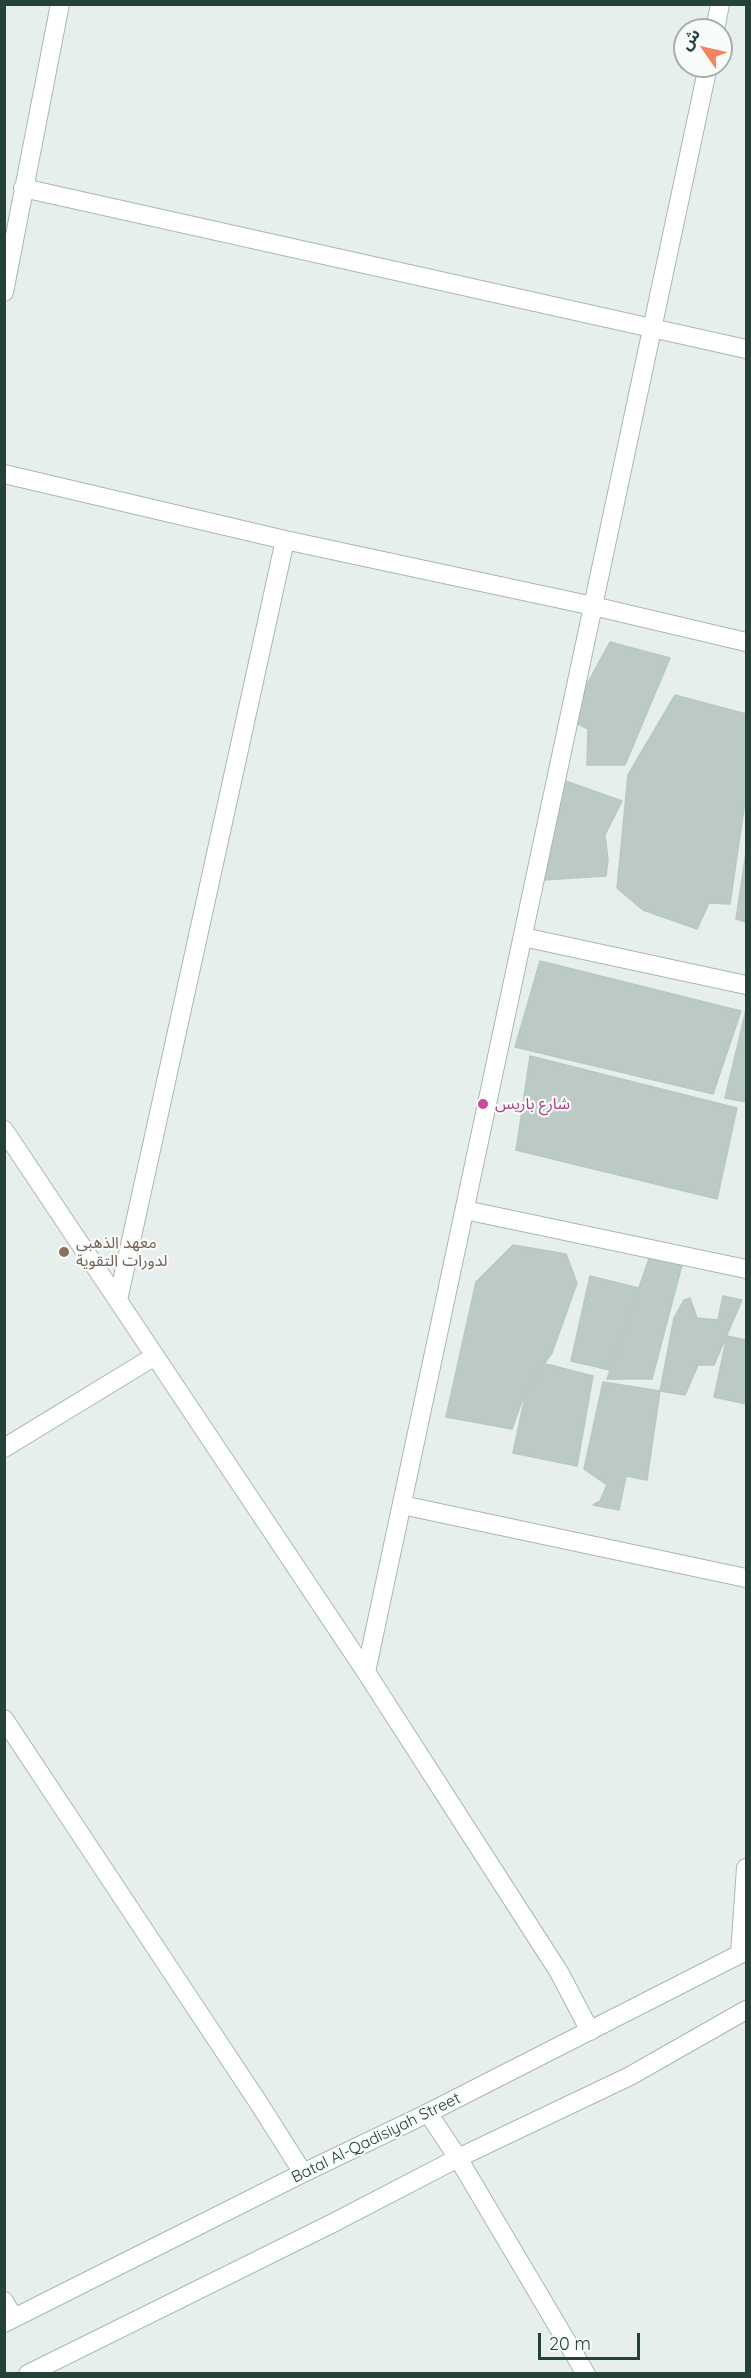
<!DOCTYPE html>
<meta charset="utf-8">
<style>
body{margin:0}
#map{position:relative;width:751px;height:2378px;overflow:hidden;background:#e6efeb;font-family:Quicksand,"Noto Sans Arabic",sans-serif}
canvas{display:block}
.frame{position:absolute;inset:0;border:6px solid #24423a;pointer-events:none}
.north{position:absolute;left:673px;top:18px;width:60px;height:60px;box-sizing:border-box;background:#f7fbf9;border:2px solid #a3b1ad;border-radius:50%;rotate:304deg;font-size:16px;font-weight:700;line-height:24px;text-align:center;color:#24423a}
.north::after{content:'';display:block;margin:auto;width:21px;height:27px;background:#f4845f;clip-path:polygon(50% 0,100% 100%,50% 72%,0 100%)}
.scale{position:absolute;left:538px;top:2333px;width:102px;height:27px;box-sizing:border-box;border:3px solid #24423a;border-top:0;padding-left:8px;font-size:18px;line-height:21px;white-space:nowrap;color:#24423a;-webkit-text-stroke:4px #f7fbf9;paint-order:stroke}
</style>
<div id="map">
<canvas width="751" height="2378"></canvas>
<div class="frame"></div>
<div class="north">ش</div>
<div class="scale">20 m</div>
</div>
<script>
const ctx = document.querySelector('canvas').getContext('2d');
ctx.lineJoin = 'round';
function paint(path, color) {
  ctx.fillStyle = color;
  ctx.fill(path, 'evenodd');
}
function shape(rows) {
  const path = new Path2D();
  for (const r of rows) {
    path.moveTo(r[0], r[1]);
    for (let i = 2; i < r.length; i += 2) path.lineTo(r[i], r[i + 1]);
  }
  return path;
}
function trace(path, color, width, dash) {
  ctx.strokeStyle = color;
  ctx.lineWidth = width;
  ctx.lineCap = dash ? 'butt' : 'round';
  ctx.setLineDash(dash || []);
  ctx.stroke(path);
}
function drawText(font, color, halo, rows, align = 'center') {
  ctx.font = font + ' Quicksand,"Noto Sans Arabic",sans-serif';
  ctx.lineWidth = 4.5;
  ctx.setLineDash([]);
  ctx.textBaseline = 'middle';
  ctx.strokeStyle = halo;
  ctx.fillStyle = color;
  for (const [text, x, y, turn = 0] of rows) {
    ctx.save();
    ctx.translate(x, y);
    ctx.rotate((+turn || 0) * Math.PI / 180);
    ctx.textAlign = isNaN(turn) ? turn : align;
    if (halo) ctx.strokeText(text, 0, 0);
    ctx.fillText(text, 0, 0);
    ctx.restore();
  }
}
const building = shape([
 [610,642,670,658,625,765,587,765,588,729,576,723,586,686,610,642],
 [675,695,746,714,746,795,730,904,709,903,697,929,643,910,617,888,628,775,675,695],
 [557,778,622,801,605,835,608,859,606,876,543,880,557,778],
 [746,852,746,922,736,919,746,852],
 [540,961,741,1011,713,1094,515,1047,540,961],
 [746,1010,746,1102,725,1098,746,1010],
 [530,1056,737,1108,717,1199,516,1150,530,1056],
 [513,1245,566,1254,577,1283,552,1353,527,1387,512,1429,446,1417,476,1282,513,1245],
 [650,1256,682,1265,652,1379,607,1379,650,1256],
 [590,1276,639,1288,610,1370,571,1361,590,1276],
 [723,1296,742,1300,714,1365,698,1365,685,1395,660,1391,674,1318,684,1300,690,1298,697,1318,718,1320,723,1296],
 [727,1336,746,1340,746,1404,714,1397,727,1336],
 [546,1364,593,1376,577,1466,513,1453,527,1387,546,1364],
 [603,1382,660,1391,647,1480,626,1476,619,1510,593,1505,600,1501,607,1485,584,1469,603,1382]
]);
paint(building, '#bbcac4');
trace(building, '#b8c9c2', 1.5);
const minor = shape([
 [715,30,720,4],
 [23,188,746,349],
 [4,292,60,4],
 [4,474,285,540,593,606,746,642],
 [523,937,746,985],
 [4,1130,366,1672,559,1972,590,2031],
 [465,1210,746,1269],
 [118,1300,285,540],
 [4,1448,155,1356],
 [402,1505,746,1578],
 [366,1672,708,66],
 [4,1719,258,2102,303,2173],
 [740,1954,746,1868],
 [428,2113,458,2158,586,2374],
 [4,2301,14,2318],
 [4,2323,303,2173,428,2113,746,1951],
 [28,2374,333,2223,458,2158,630,2076,746,2010]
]);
trace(minor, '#a8b8b2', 20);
trace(minor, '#fff', 18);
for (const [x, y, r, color] of [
 [483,1104,6,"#d1479c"],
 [64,1252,6,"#8d6e63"]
]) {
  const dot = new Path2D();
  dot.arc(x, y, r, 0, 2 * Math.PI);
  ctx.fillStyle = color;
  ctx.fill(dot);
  trace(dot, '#f7fbf9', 2);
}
drawText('16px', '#b23c85', '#f7fbf9', [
 ["شارع باريس",495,1104]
], 'left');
drawText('16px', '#785e54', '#f7fbf9', [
 ["معهد الذهبي",76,1243],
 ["لدورات التقوية",76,1261]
], 'left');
drawText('16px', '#24423a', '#f7fbf9', [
 ["Batal Al-Qadisiyah Street",376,2138,-26]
]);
</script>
